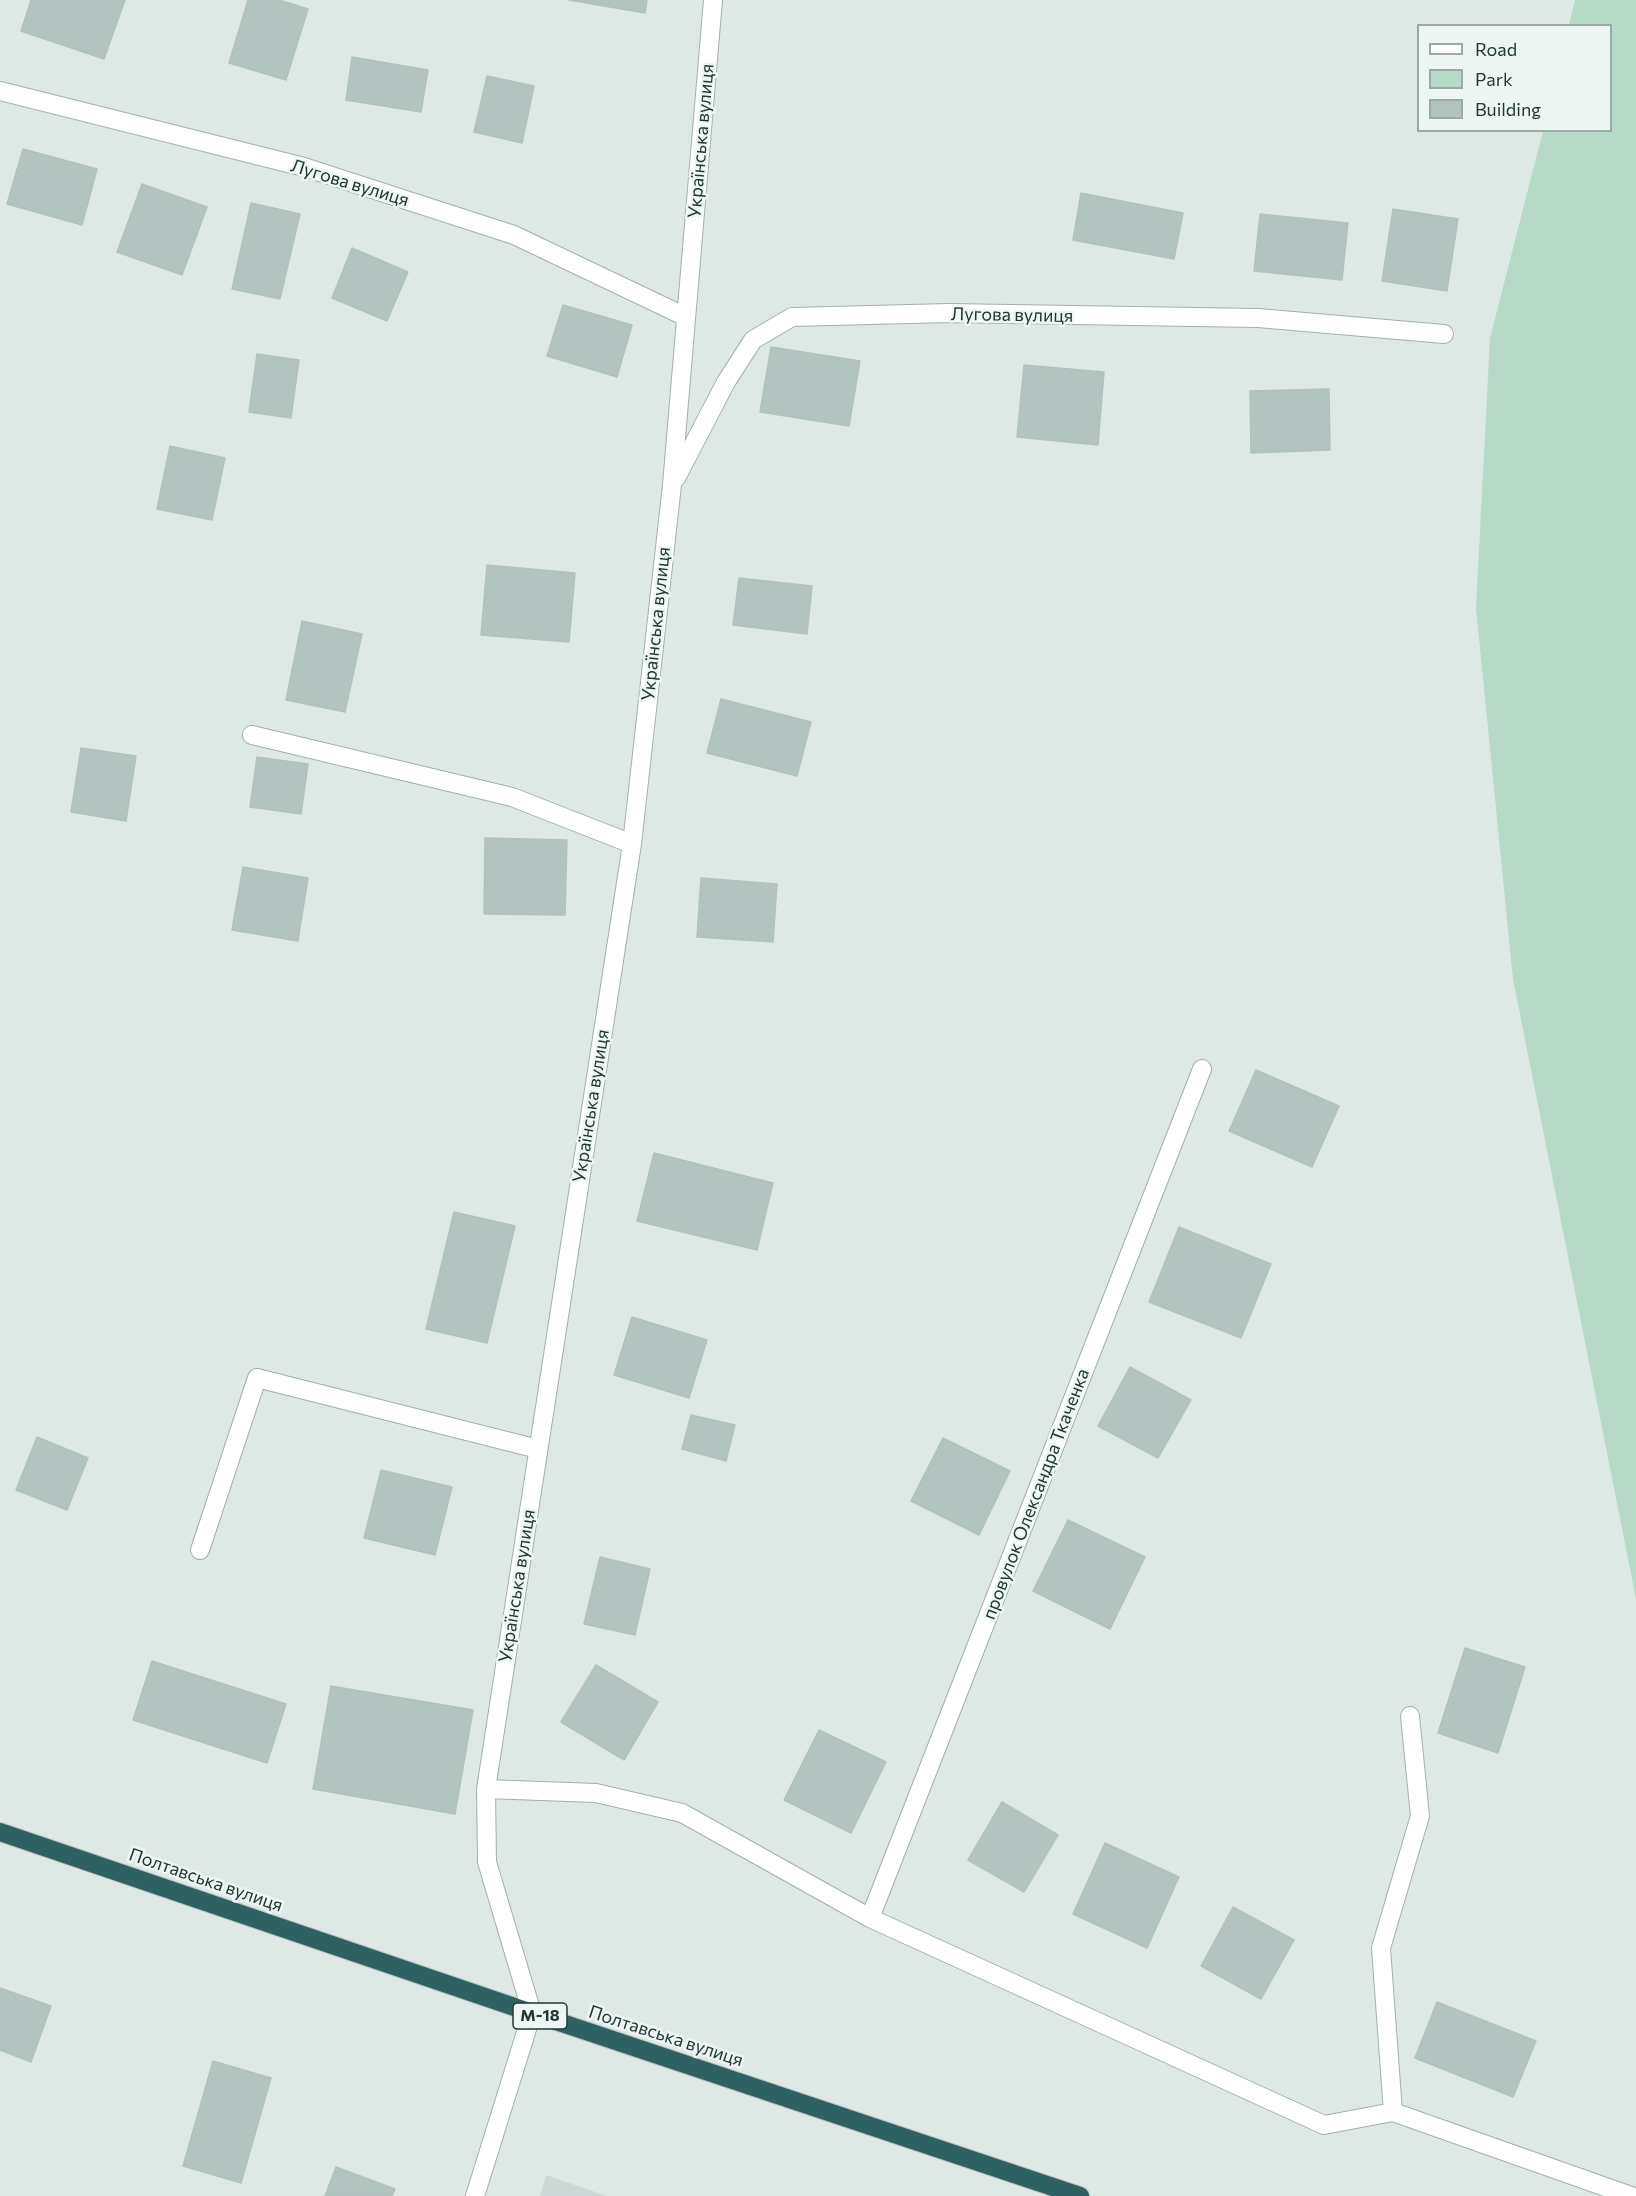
<!DOCTYPE html>
<meta charset="utf-8">
<style>
body{margin:0}
#map{position:relative;width:1636px;height:2196px;overflow:hidden;background:#dee9e6;font-family:Commissioner,sans-serif}
canvas{display:block}
.legend{position:absolute;left:1417px;top:24px;width:195px;height:108px;box-sizing:border-box;background:#eef6f3;border:2px solid #9caaa7;margin:0;padding:8px 10px;list-style:none;font-size:18px;color:#203735}
.legend li{display:flex;align-items:center;gap:12px;height:30px}
.legend b{width:30px;border:2px solid #9caaa7}
</style>
<div id="map">
<canvas width="1636" height="2196"></canvas>
<ul class="legend">
<li><b style="height:8px;background:#fff"></b>Road</li>
<li><b style="height:16px;background:#b7d9c7"></b>Park</li>
<li><b style="height:16px;background:#b3c3bf"></b>Building</li>
</ul>
</div>
<script>
const ctx = document.querySelector('canvas').getContext('2d');
ctx.lineJoin = 'round';
function paint(path, color) {
  ctx.fillStyle = color;
  ctx.fill(path, 'evenodd');
}
function shape(rows) {
  const path = new Path2D();
  for (const r of rows) {
    path.moveTo(r[0], r[1]);
    for (let i = 2; i < r.length; i += 2) path.lineTo(r[i], r[i + 1]);
  }
  return path;
}
function trace(path, color, width, dash) {
  ctx.strokeStyle = color;
  ctx.lineWidth = width;
  ctx.lineCap = dash ? 'butt' : 'round';
  ctx.setLineDash(dash || []);
  ctx.stroke(path);
}
function drawText(font, color, halo, rows, align = 'center') {
  ctx.font = font + ' Commissioner,sans-serif';
  ctx.lineWidth = 5;
  ctx.setLineDash([]);
  ctx.textBaseline = 'middle';
  ctx.strokeStyle = halo;
  ctx.fillStyle = color;
  for (const [text, x, y, turn = 0] of rows) {
    ctx.save();
    ctx.translate(x, y);
    ctx.rotate((+turn || 0) * Math.PI / 180);
    ctx.textAlign = isNaN(turn) ? turn : align;
    if (halo) ctx.strokeText(text, 0, 0);
    ctx.fillText(text, 0, 0);
    ctx.restore();
  }
}
paint(shape([
 [546,2175,607,2196,540,2196]
]), '#ccd8d5');
paint(shape([
 [1575,0,1636,0,1636,1599,1513,979,1476,608,1490,338,1543,131,1610,130,1610,26,1569,25]
]), '#b7d9c7');
const building = shape([
 [31,0,125,0,104,59,21,31,31,0],
 [248,0,279,0,308,9,286,80,229,63,248,0],
 [569,0,647,0,645,13,569,0],
 [352,57,428,70,421,112,346,100,352,57],
 [487,76,534,86,522,143,474,132,487,76],
 [23,149,97,169,82,225,7,204,23,149],
 [142,184,207,207,182,275,117,252,142,184],
 [1081,193,1183,213,1174,259,1073,240,1081,193],
 [251,203,300,214,280,299,232,289,251,203],
 [1393,209,1458,219,1447,291,1382,281,1393,209],
 [1260,214,1348,223,1342,280,1254,271,1260,214],
 [352,248,408,272,387,321,332,298,352,248],
 [563,305,632,325,617,377,547,356,563,305],
 [771,347,860,361,849,426,760,412,771,347],
 [257,354,299,360,291,418,249,412,257,354],
 [1024,365,1104,372,1098,445,1017,437,1024,365],
 [1329,389,1330,450,1251,453,1250,391,1329,389],
 [170,446,225,458,212,520,157,509,170,446],
 [487,565,575,573,569,642,481,635,487,565],
 [739,578,812,586,807,634,733,625,739,578],
 [302,621,362,634,345,712,286,700,302,621],
 [721,699,811,722,797,776,707,753,721,699],
 [81,748,136,756,126,821,71,812,81,748],
 [257,757,308,764,301,814,250,807,257,757],
 [485,838,567,840,565,915,484,914,485,838],
 [243,867,308,878,298,941,232,930,243,867],
 [701,878,777,884,773,942,697,937,701,878],
 [1256,1070,1339,1106,1312,1167,1229,1131,1256,1070],
 [654,1153,773,1183,757,1250,637,1221,654,1153],
 [454,1212,515,1226,487,1343,426,1329,454,1212],
 [1179,1227,1271,1264,1241,1338,1149,1302,1179,1227],
 [632,1317,707,1340,689,1398,614,1375,632,1317],
 [1130,1367,1191,1400,1158,1458,1098,1426,1130,1367],
 [691,1415,735,1425,726,1461,682,1449,691,1415],
 [37,1437,88,1458,67,1510,16,1490,37,1437],
 [943,1438,1010,1471,979,1535,911,1501,943,1438],
 [381,1470,452,1487,435,1555,364,1538,381,1470],
 [1068,1520,1145,1557,1110,1629,1033,1591,1068,1520],
 [600,1557,650,1569,635,1635,584,1624,600,1557],
 [1465,1648,1525,1667,1498,1753,1438,1733,1465,1648],
 [152,1661,286,1704,267,1763,133,1720,152,1661],
 [596,1665,658,1702,624,1760,561,1722,596,1665],
 [331,1686,473,1710,455,1814,313,1789,331,1686],
 [819,1730,886,1762,851,1833,784,1800,819,1730],
 [1002,1802,1058,1835,1024,1892,968,1860,1002,1802],
 [1105,1843,1179,1877,1147,1948,1073,1914,1105,1843],
 [1233,1907,1294,1940,1261,1999,1201,1966,1233,1907],
 [0,1988,51,2006,31,2062,0,2050,0,1988],
 [1437,2002,1536,2041,1513,2097,1415,2058,1437,2002],
 [213,2061,271,2078,241,2183,183,2166,213,2061],
 [336,2167,395,2189,392,2196,325,2196,336,2167]
]);
paint(building, '#b3c3bf');
trace(building, '#b1c2be', 1.5);
const lane = shape([
 [200,1550,257,1378,538,1449],
 [1393,2112,1381,1948,1420,1816,1410,1716]
]);
const street = shape([
 [0,91,304,167,514,235,686,317],
 [676,478,726,382,753,340,792,317,949,313,1258,318,1444,334],
 [252,735,512,797,632,844],
 [486,1789,596,1793,682,1813,870,1918,1324,2125,1393,2112,1631,2196],
 [870,1918,1202,1069],
 [475,2196,532,2013,487,1862,486,1789,632,844,672,485,713,0]
]);
const highway = shape([
 [0,1832,532,2013,1080,2196]
]);
trace(lane, '#a1b0ad', 20);
trace(street, '#a1b0ad', 20);
trace(highway, '#bcc3c2', 20);
trace(lane, '#fff', 18);
trace(street, '#fff', 18);
trace(highway, '#2e6161', 18);
for (const [x, y, w] of [
 [540,2016,54]
]) {
  const box = new Path2D();
  box.roundRect(x - w / 2, y - 13, w, 26, 4.5);
  ctx.fillStyle = '#eef6f3';
  ctx.fill(box);
  trace(box, '#203735', 1.5);
}
drawText('bold 16px', '#203735', null, [
 ["М-18",540,2016]
]);
drawText('18px', '#203735', '#eef6f3', [
 ["Українська вулиця",701,141,-85],
 ["Лугова вулиця",350,183,17],
 ["Лугова вулиця",1012,315,1],
 ["Українська вулиця",656,624,-84],
 ["Українська вулиця",591,1106,-81],
 ["провулок Олександра Ткаченка",1036,1494,-69],
 ["Українська вулиця",517,1586,-81],
 ["Полтавська вулиця",206,1880,19],
 ["Полтавська вулиця",666,2036,18]
]);
</script>
